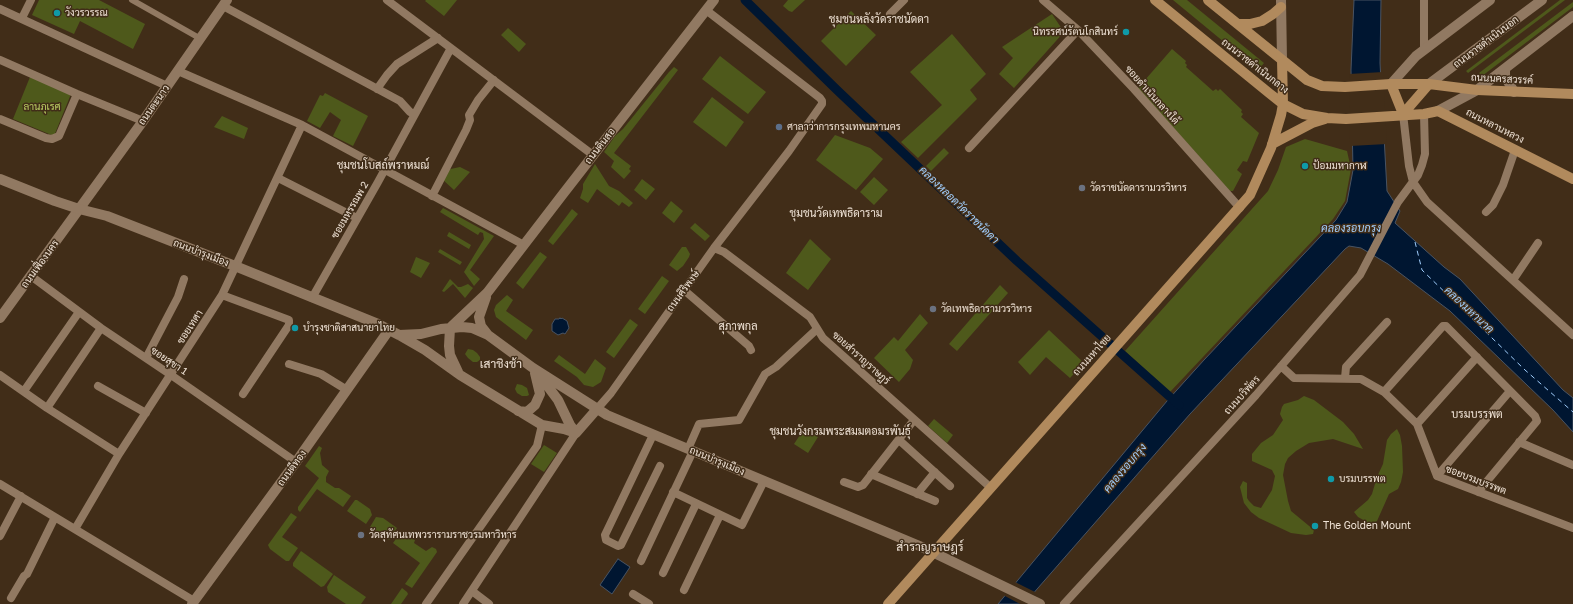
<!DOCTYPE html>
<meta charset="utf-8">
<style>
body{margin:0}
canvas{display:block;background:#412d18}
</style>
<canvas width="1573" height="604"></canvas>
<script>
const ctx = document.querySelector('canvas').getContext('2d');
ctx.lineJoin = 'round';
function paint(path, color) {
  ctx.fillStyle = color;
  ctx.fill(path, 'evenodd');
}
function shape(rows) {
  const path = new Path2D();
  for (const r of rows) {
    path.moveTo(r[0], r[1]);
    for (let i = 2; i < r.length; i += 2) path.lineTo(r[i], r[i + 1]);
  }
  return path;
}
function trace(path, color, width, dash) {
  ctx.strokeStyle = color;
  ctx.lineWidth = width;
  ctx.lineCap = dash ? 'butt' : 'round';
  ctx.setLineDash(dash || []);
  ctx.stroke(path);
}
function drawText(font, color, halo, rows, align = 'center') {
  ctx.font = font + ' "Golos Text",Sarabun,sans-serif';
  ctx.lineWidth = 3;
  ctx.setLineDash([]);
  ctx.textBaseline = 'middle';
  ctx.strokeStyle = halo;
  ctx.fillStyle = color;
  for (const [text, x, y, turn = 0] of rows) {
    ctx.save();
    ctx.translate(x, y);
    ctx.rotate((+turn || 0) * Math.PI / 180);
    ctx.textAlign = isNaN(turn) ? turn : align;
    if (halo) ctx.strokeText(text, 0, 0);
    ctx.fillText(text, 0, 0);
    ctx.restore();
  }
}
paint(shape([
 [39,0,99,0,145,24,133,49,80,21,74,34,32,15],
 [426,0,457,0,444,16,425,1],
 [788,0,805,0,792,12,789,11,783,6],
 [1173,0,1187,0,1264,63,1258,70],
 [1560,0,1565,0,1468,73,1466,71],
 [1573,2,1573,7,1482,76,1479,73],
 [851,11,876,35,846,66,821,41],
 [1052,14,1064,32,1014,88,999,74,1013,58,1002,47],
 [508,28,526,44,519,52,501,35],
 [952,34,986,74,970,90,977,99,918,158,901,142,942,105,910,72],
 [1172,49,1186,61,1185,63,1187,65,1186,67,1213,91,1216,89,1218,91,1220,89,1242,110,1241,112,1243,114,1241,117,1259,133,1247,162,1243,161,1237,170,1242,174,1233,191,1230,191,1138,88],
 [720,56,766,92,748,114,702,79],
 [674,67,678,70,614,153,631,166,629,169,631,171,624,179,611,167,614,161,604,152,615,136,623,129,669,72],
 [30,77,71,94,54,136,13,119],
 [325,93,368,116,353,146,333,136,341,120,330,112,320,128,307,121,320,95,323,96],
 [712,97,744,122,726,147,693,122],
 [222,116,248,128,244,139,214,127],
 [835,135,870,148,883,159,856,190,816,160],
 [1305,139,1347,151,1351,169,1345,201,1333,219,1170,392,1125,351,1268,191,1278,170,1286,147],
 [944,148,949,153,931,171,926,166],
 [595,164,609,186,619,191,633,203,629,207,622,202,619,206,597,189,588,203,580,198,583,189,583,184],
 [460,167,470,172,454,190,442,179,446,170],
 [874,177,888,190,874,205,860,192],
 [642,179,655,189,646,200,634,190],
 [671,201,683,211,674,223,662,213],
 [443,208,494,236,470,270,480,279,474,286,464,272,484,239,483,233,480,232,478,235,440,212],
 [572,209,578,214,553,245,548,241],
 [695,223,710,236,705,241,690,228],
 [449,232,471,245,469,249,447,236],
 [810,239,831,259,808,290,786,273],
 [682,247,686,247,690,254,689,257,683,266,677,271,669,265],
 [440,249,462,262,460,265,438,252],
 [540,252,547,257,523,289,516,283],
 [416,257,430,263,421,278,410,272],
 [662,276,669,281,645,314,638,309],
 [450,279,458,287,461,287,468,284,473,288,465,298,453,284,444,292,442,291],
 [1000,285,1008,293,957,351,949,344],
 [507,295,513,300,506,311,533,330,526,340,496,317,494,310,496,305],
 [920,314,928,323,905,350,913,360,910,369,899,382,874,358,894,337,898,341],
 [630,319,638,325,614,358,606,352],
 [1049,330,1084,363,1070,378,1046,357,1030,375,1018,362],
 [468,349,473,350,477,353,480,357,480,360,477,362,473,362,468,358,465,354],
 [559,355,585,374,595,359,606,368,601,382,593,387,584,385,577,377,554,361],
 [517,384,522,385,527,388,529,395,527,396,522,396,517,393,515,389],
 [1304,396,1314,400,1343,422,1354,434,1363,449,1333,439,1309,443,1296,451,1288,458,1285,464,1283,475,1288,501,1291,511,1314,530,1313,534,1306,535,1291,533,1259,518,1251,512,1244,503,1240,487,1243,481,1247,483,1247,498,1249,501,1254,506,1261,508,1272,490,1275,476,1272,470,1252,461,1252,454,1261,443,1273,435,1283,420,1280,414,1282,407,1284,404,1298,400],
 [934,419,953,435,947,443,928,426],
 [804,429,818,437,808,453,794,444],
 [1397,429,1400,435,1402,446,1403,472,1401,482,1398,489,1389,494,1377,521,1374,523,1367,522,1358,517,1354,512,1368,500,1372,494,1377,477,1383,464,1387,440,1391,434],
 [544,445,557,453,544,472,531,464],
 [319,446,322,448,320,453,322,465,329,471,326,477,326,482,335,488,339,488,351,496,343,507,317,489,300,512,298,510,298,507,319,478,305,466],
 [355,500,357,500,370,509,372,515,366,524,347,511],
 [291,513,297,517,282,537,298,548,289,561,286,561,270,549,268,545],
 [376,517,383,518,397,528,389,540,370,527],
 [401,532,415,540,414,543,426,551,432,547,436,549,437,552,412,588,405,584,420,563,393,543],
 [301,551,333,574,324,586,321,587,293,566,293,563],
 [334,575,366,597,361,604,346,604,328,592,327,587],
 [402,588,407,592,408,594,401,604,391,604]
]), '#4e591b');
const water = shape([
 [1354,0,1381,0,1380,63,1387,191,1400,211,1395,223,1444,267,1460,279,1563,390,1573,398,1573,432,1553,410,1450,311,1388,264,1361,248,1349,246,1345,249,1190,414,1024,604,998,604,1167,401,1204,360,1336,220,1347,202,1353,170,1351,70,1354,0],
 [560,318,561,319,562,318,567,321,569,328,565,334,563,333,558,335,552,331,552,324,555,319,559,319,560,318],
 [618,559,630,567,612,594,600,585,618,559]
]);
paint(water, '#001631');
trace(water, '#485362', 1);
paint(shape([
 [1383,72,1387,144,1350,146,1349,74],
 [1015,582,1037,593,1027,604,1020,604,1003,595]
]), '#412d18');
trace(shape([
 [745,0,837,90,1017,261,1179,405]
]), '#001631', 9);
trace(shape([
 [1415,242,1422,270,1525,370,1573,412]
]), '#a1cefd', 1, [5, 4]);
trace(shape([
 [132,0,201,39]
]), '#917962', 6);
trace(shape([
 [387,0,593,155],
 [1043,0,1078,30,1134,89,1240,208],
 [1424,0,1424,50],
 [223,6,400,101,410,112,415,114],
 [0,9,167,86],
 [890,14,904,0],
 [22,18,31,0],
 [0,60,77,94,143,121],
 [178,71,302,125,524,245],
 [377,89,387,75,397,64,438,38],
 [1403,114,1409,166,1413,182,1427,202,1573,335],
 [0,119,46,138,52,139,59,136,77,94],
 [969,148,1078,30],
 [278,178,357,218],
 [432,196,466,130,470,120,469,115,478,100,494,80],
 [1486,212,1493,205,1503,185,1515,150],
 [714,248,724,252,810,317,823,338,991,488],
 [31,276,101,328,171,375,296,462],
 [1513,280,1538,243],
 [684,290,749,346,751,350],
 [222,295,289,320,289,325,243,394],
 [312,298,378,182,451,48],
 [146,358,178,297,184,279],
 [289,364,321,374,347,390],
 [1281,366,1294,378,1361,379,1384,392,1417,424,1437,476,1573,528],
 [0,375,47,408,119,454],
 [1345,378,1346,367,1387,322],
 [98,386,146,413],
 [24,391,79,312],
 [1384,392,1443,326,1446,326,1535,416,1537,421,1478,492],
 [47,408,101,328],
 [597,409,611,393,714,248,789,151,822,104,822,101,820,98,706,10],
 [1417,424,1477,357],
 [653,435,605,535,606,540,618,546,621,545,660,466],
 [899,440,950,486],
 [1519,442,1573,465],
 [688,449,699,424,739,420,765,374,776,367,817,329],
 [871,474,935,501],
 [1437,476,1510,391],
 [844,482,858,487,863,485,914,420],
 [0,484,194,601],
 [673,492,742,525,764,481],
 [917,494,935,472],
 [75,529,119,454,222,295,302,125],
 [0,536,21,496],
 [641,561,693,451],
 [663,573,696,504],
 [684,590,720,515],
 [472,591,489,604],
 [633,594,649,604],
 [11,598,24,576,27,574,55,517],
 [426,604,537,446,542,425],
 [463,604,576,433],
 [1064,604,1256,395,1360,275,1398,202,1418,175,1422,165,1425,154,1424,114]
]), '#917962', 8);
trace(shape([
 [0,318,143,121,227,0]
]), '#917962', 10);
trace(shape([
 [1281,0,1282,60],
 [1505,69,1505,76,1514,92],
 [1391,84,1416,56,1490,0],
 [1429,84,1542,0],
 [1438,111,1477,90,1573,16],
 [0,179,55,201,79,209,107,216,235,266,378,324,399,335,425,350,460,375,542,425,564,429,576,433],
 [486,297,479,317,481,326,488,335],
 [450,328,487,293,563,194,714,0],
 [450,328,449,346,450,355,458,372],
 [399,335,421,334,441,329,462,327,472,328,488,335,533,368,607,415,922,547,1040,604],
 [537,372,558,400,570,425,576,433],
 [518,411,527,412,535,405,540,394,535,373],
 [576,433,597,409],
 [192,604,296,462,389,330]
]), '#917962', 10);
trace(shape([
 [1155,0,1269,93,1283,104,1303,114,1327,118,1346,119,1424,114,1438,111,1573,179],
 [1208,0,1307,80,1322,86,1345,87,1391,84,1429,84,1477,90,1573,94],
 [1238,24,1250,24,1262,21,1273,14,1281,7],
 [1391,84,1403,114],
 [1403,114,1429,84],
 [1272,144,1312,123,1325,119],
 [888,604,1250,195,1271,148,1281,115,1283,104,1282,60]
]), '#b18a5d', 10);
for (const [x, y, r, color] of [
 [57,13,4,"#0f9aa8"],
 [1126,32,4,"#0f9aa8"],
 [779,127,4,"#5c6f8a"],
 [1305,166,4,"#0f9aa8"],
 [1082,188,4,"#6b7280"],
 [933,309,4,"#6b7280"],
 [295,328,4,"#0f9aa8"],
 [1331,479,4,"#0f9aa8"],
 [1315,526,4,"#0f9aa8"],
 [361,535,4,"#6b7280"]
]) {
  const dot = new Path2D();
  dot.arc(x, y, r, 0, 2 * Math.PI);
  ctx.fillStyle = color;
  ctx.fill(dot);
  trace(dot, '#412d18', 1.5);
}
drawText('10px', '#efe2d5', '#412d18', [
 ["วังวรวรรณ",65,13],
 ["นิทรรศน์รัตนโกสินทร์",1118,32,"right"],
 ["ศาลาว่าการกรุงเทพมหานคร",787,127],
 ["ป้อมมหากาฬ",1313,166],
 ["วัดราชนัดดารามวรวิหาร",1090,188],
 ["วัดเทพธิดารามวรวิหาร",941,309],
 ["บำรุงชาติสาสนายาไทย",303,328],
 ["บรมบรรพต",1339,479],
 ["The Golden Mount",1323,526],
 ["วัดสุทัศนเทพวรารามราชวรมหาวิหาร",369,535]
], 'left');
drawText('10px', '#efe2d5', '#412d18', [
 ["ถนนราชดำเนินนอก",1486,42,-37],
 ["ถนนราชดำเนินกลาง",1255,66,38],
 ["ถนนนครสวรรค์",1502,79,3],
 ["ซอยดำเนินกลางใต้",1152,95,48],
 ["ถนนตะนาว",154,105,-55],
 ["ถนนหลานหลวง",1495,126,27],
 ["ถนนดินสอ",600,146,-52],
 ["ซอยมหรรณพ 2",350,210,-60],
 ["ถนนบำรุงเมือง",201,253,21],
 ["ถนนเฟื่องนคร",40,264,-54],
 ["ถนนศิริพงษ์",683,291,-54],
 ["ซอยเทศา",190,327,-57],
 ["ถนนมหาไชย",1092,355,-48],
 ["ซอยสำราญราษฎร์",861,358,42],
 ["ซอยสุขา 1",169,361,34],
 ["ถนนบริพัตร",1242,395,-48],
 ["ถนนบำรุงเมือง",717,461,23],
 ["ถนนตีทอง",292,468,-54],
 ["ซอยบรมบรรพต",1476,480,21]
]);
drawText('10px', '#bed266', '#412d18', [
 ["ลานภุเรศ",42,107]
]);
drawText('11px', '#efe2d5', '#412d18', [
 ["ชุมชนหลังวัดราชนัดดา",879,20],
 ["ชุมชนโบสถ์พราหมณ์",383,166],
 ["ชุมชนวัดเทพธิดาราม",836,214],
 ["สุภาพกุล",738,327],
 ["บรมบรรพต",1477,415],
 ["ชุมชนวังกรมพระสมมตอมรพันธุ์",840,432]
]);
drawText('italic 11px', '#a1cefd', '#412d18', [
 ["คลองหลอดวัดราชนัดดา",959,205,44],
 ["คลองรอบกรุง",1351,229],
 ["คลองมหานาค",1469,310,43],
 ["คลองรอบกรุง",1125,468,-50]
]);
drawText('12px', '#efe2d5', '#412d18', [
 ["เสาชิงช้า",501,364],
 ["สำราญราษฎร์",930,547]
]);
</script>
